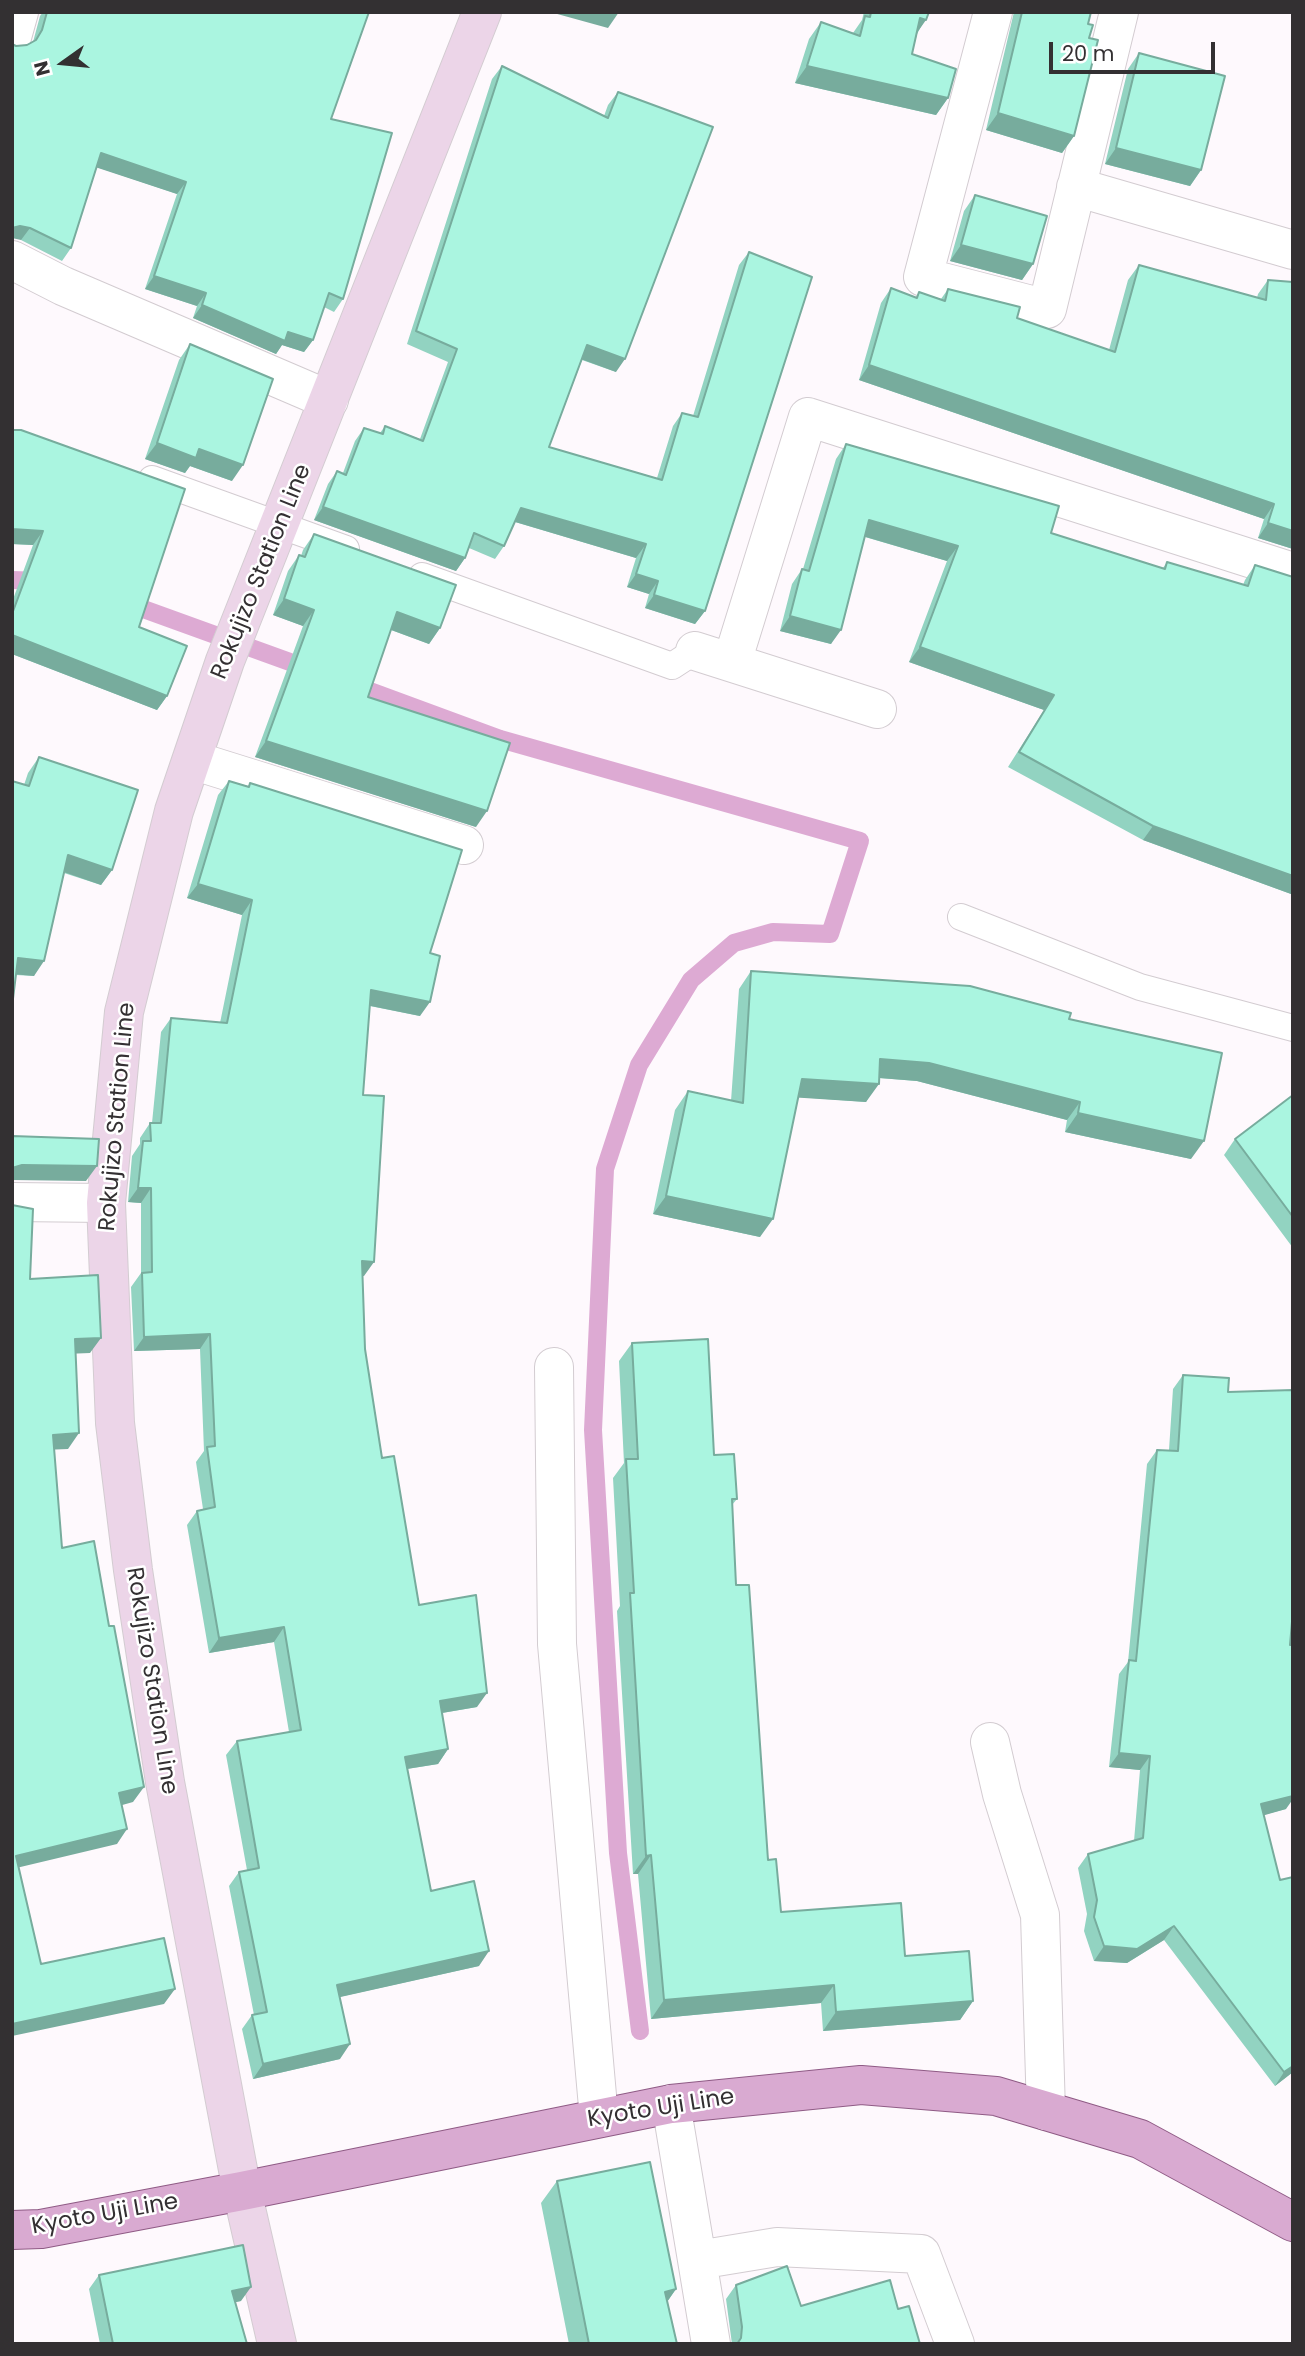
<!DOCTYPE html>
<style>
body{margin:0}
#map{position:relative;width:1305px;height:2356px;overflow:hidden;background:#fef9fd;font-family:Poppins,sans-serif}
canvas{display:block}
.frame{position:absolute;inset:0;border:14px solid #333032;pointer-events:none}
.north{position:absolute;left:28px;top:28px;width:70px;height:70px;-webkit-text-stroke:5px #fff;paint-order:stroke;rotate:255deg;font-size:19px;font-weight:700;line-height:28px;text-align:center;color:#333032}
.north::after{content:'';display:block;margin:auto;width:24px;height:32px;background:#333032;clip-path:polygon(50% 0,100% 100%,50% 72%,0 100%)}
.scale{position:absolute;left:1049px;top:42px;width:166px;height:32px;box-sizing:border-box;border:4px solid #333032;border-top:0;padding-left:9px;font-size:21px;line-height:24px;white-space:nowrap;color:#333032;-webkit-text-stroke:5px #fff;paint-order:stroke}
</style>
<div id="map">
<canvas width="1305" height="2356"></canvas>
<div class="frame"></div>
<div class="north">N</div>
<div class="scale">20 m</div>
</div>
<script>
const ctx = document.querySelector('canvas').getContext('2d');
ctx.lineJoin = 'round';
function shape(rows) {
  const path = new Path2D();
  for (const r of rows) {
    path.moveTo(r[0], r[1]);
    for (let i = 2; i < r.length; i += 2) path.lineTo(r[i], r[i + 1]);
  }
  return path;
}
function trace(path, color, width, dash) {
  ctx.strokeStyle = color;
  ctx.lineWidth = width;
  ctx.lineCap = dash ? 'butt' : 'round';
  ctx.setLineDash(dash || []);
  ctx.stroke(path);
}
function paint(path, color) {
  ctx.fillStyle = color;
  ctx.fill(path, 'evenodd');
}
function drawText(font, color, halo, rows, align = 'center') {
  ctx.font = font + ' Poppins,sans-serif';
  ctx.lineWidth = 5;
  ctx.setLineDash([]);
  ctx.textBaseline = 'middle';
  ctx.strokeStyle = halo;
  ctx.fillStyle = color;
  for (const [text, x, y, turn = 0] of rows) {
    ctx.save();
    ctx.translate(x, y);
    ctx.rotate((+turn || 0) * Math.PI / 180);
    ctx.textAlign = isNaN(turn) ? turn : align;
    if (halo) ctx.strokeText(text, 0, 0);
    ctx.fillText(text, 0, 0);
    ctx.restore();
  }
}
trace(shape([
 [12,580,44,581],
 [124,602,312,670],
 [348,683,500,739,860,841,830,934,773,932,734,943,691,980,639,1065,605,1169,593,1430,618,1853,640,2031]
]), '#ddaad3', 18);
const lane = shape([
 [152,479,346,549],
 [422,576,672,666,695,651],
 [961,917,1140,987,1293,1028]
]);
const street = shape([
 [993,12,923,277,1047,309,1119,12],
 [12,37,19,12],
 [1076,187,1293,250],
 [12,260,63,286,329,400],
 [695,651,877,709],
 [732,662,808,417,1293,572],
 [192,760,464,845],
 [12,1202,106,1203],
 [554,1367,557,1644,599,2118],
 [990,1742,1002,1794,1040,1915,1046,2111],
 [671,2104,711,2344],
 [698,2260,777,2247,921,2254,955,2344]
]);
const secondary = shape([
 [277,2344,242,2191,165,1782,133,1570,115,1423,106,1203,124,1012,174,811,225,661,482,12]
]);
const primary = shape([
 [12,2230,41,2229,242,2191,671,2104,861,2085,996,2096,1140,2139,1293,2222]
]);
trace(lane, '#d3ccd1', 28);
trace(street, '#d3ccd1', 40);
trace(secondary, '#d3ccd1', 40);
trace(primary, '#8f5b85', 40);
trace(lane, '#fff', 26);
trace(street, '#fff', 38);
trace(secondary, '#ecd5e8', 38);
trace(primary, '#d9aad1', 38);
paint(shape([
 [43,12,369,12,331,119,343,299,334,312,324,307,313,340,304,352,282,345,276,354,193,318,197,306,145,289,177,194,97,167,71,248,62,261,21,240,16,46,27,45,33,42,40,16],
 [864,12,929,12,917,34,912,54,948,98,936,115,795,83,809,39,821,22,853,33,862,20],
 [1014,12,1091,12,1088,24,1089,38,1074,136,1062,153,986,130],
 [1139,53,1201,170,1190,186,1105,164,1128,69],
 [502,66,604,116,608,105,618,92,616,372,582,360,549,447,657,478,673,426,682,413,693,416,739,265,749,252,705,611,695,624,645,608,649,594,627,587,636,558,515,522,504,546,495,559,469,548,465,558,456,571,314,520,328,484,337,471,343,473,355,441,364,428,380,433,385,426,420,439,448,362,407,344,492,79],
 [975,195,1033,264,1022,280,950,261,964,211],
 [1139,265,1257,298,1258,294,1268,280,1293,549,1258,538,1264,519,859,380,881,303,891,288,916,297,919,292,941,299,948,289,1017,318,1109,350,1128,280],
 [190,344,232,481,190,466,185,473,145,459,179,360],
 [12,430,139,627,167,696,157,710,12,654,12,602,33,545,12,544],
 [846,444,1051,533,1163,568,1167,562,1243,585,1245,580,1255,565,1291,894,1143,840,1008,767,1044,710,909,662,947,561,865,537,831,644,780,631,792,584,802,569,803,569,836,459],
 [314,534,440,628,429,644,391,630,368,697,476,827,255,757,303,626,273,615,288,571,299,555,301,556,303,550],
 [39,757,112,870,101,885,64,873,34,976,16,975,24,785,28,773],
 [229,781,248,786,250,783,430,953,420,1016,370,1006,363,1095,364,1276,362,1276,365,1349,382,1458,419,1605,477,1707,442,1713,448,1749,438,1764,407,1769,431,1891,479,1966,339,1997,340,2059,253,2079,242,2029,252,2015,254,2015,229,1886,239,1872,247,1870,226,1755,237,1741,289,1732,274,1642,209,1653,187,1525,197,1511,203,1509,196,1462,204,1451,200,1349,134,1351,131,1287,141,1273,141,1203,128,1202,132,1156,140,1144,140,1138,150,1123,152,1123,161,1032,171,1018,220,1023,242,915,187,898,218,795],
 [751,971,1069,1019,1191,1159,1065,1132,1067,1120,917,1081,879,1078,866,1102,798,1097,760,1237,653,1214,675,1110,688,1091,731,1101,739,989],
 [1293,1095,1293,1248,1224,1155,1235,1139],
 [632,1343,714,1455,737,1499,732,1505,736,1585,768,1860,781,1912,905,1956,973,2001,960,2020,823,2031,821,2003,651,2019,638,1874,633,1874,617,1611,620,1606,613,1478,624,1463,619,1361],
 [1183,1375,1228,1392,1290,1645,1286,1809,1263,1815,1293,2072,1275,2086,1164,1940,1127,1963,1094,1961,1084,1931,1087,1914,1078,1868,1088,1854,1134,1841,1140,1770,1109,1767,1119,1674,1128,1662,1147,1464,1157,1450,1169,1450,1173,1389],
 [557,2181,676,2289,667,2302,677,2344,569,2344,541,2203],
 [99,2275,241,2301,235,2302,247,2344,100,2344,89,2289],
 [736,2285,801,2306,898,2309,920,2344,732,2344,726,2299]
]), '#92d3c1');
paint(shape([
 [550,12,619,12,608,28],
 [920,18,926,20,914,37],
 [807,66,948,98,936,115,795,83],
 [998,113,1074,136,1062,153,986,130],
 [1116,148,1201,170,1190,186,1105,164],
 [101,153,186,182,177,194,92,166],
 [20,226,30,228,21,240,12,238,12,228],
 [961,245,1033,264,1022,280,950,261],
 [154,276,206,293,197,306,145,289],
 [202,305,288,332,313,340,304,352,282,345,276,354,193,318],
 [587,345,625,359,616,372,578,358],
 [869,365,1274,504,1264,519,859,380],
 [157,443,199,449,243,465,232,481,190,466,185,473,145,459],
 [323,507,465,558,456,571,314,520],
 [521,508,646,544,636,558,512,521],
 [869,520,958,546,947,561,859,535],
 [1268,523,1293,531,1293,549,1258,538],
 [12,529,43,531,33,545,12,544],
 [636,574,658,581,649,594,627,587],
 [654,595,705,611,695,624,645,608],
 [284,599,314,610,303,626,273,615],
 [397,612,440,628,429,644,386,628],
 [790,616,841,630,831,644,780,631],
 [12,635,167,696,157,710,12,654],
 [920,647,1054,695,1044,710,909,662],
 [266,741,487,811,476,827,255,757],
 [1153,826,1293,876,1293,892,1291,894,1143,840],
 [68,855,112,870,101,885,58,870],
 [198,884,252,900,242,915,187,898],
 [18,958,44,961,34,976,12,974],
 [371,990,430,1002,420,1016,361,1004],
 [880,1059,929,1063,1080,1102,1067,1120,917,1081,867,1077],
 [802,1079,879,1084,866,1102,789,1097],
 [1078,1113,1204,1141,1191,1159,1065,1132],
 [22,1165,97,1166,86,1181,12,1180,12,1168],
 [138,1188,151,1188,141,1203,128,1202],
 [666,1196,773,1219,760,1237,653,1214],
 [362,1261,374,1262,364,1276,352,1275],
 [210,1334,200,1349,134,1351,144,1337],
 [101,1338,90,1353,65,1354,75,1339],
 [79,1433,68,1449,43,1450,53,1435],
 [284,1627,274,1642,209,1653,219,1638],
 [487,1693,477,1707,430,1715,440,1701],
 [448,1749,438,1764,394,1771,405,1757],
 [1119,1753,1150,1756,1140,1770,1109,1767],
 [144,1787,133,1802,108,1809,119,1793],
 [1293,1796,1293,1799,1286,1809,1251,1819,1261,1804],
 [127,1829,117,1844,12,1869,16,1856],
 [651,1855,638,1874,633,1874,646,1856],
 [1174,1926,1164,1940,1127,1963,1094,1961,1104,1946],
 [489,1951,479,1966,327,2000,337,1985],
 [834,1985,821,2003,651,2019,664,2000],
 [175,1989,164,2004,12,2036,12,2024],
 [973,2001,960,2020,823,2031,836,2012],
 [350,2044,340,2059,253,2079,263,2064],
 [1293,2066,1293,2072,1275,2086,1284,2072],
 [251,2287,241,2301,222,2305,232,2291],
 [676,2289,660,2312,665,2292]
]), '#77ac9d');
const building = shape([
 [47,12,369,12,331,119,392,133,343,299,329,293,313,340,288,332,285,341,202,305,206,293,154,276,186,182,101,153,71,248,30,228,20,226,12,228,12,44,16,46,27,45,36,40,42,30,47,12],
 [871,12,929,12,926,20,920,18,912,54,956,69,948,98,807,66,821,22,860,36,865,16,870,17,871,12],
 [1022,12,1091,12,1088,24,1093,25,1089,38,1098,40,1074,136,998,113,1022,12],
 [1139,53,1225,76,1201,170,1116,148,1139,53],
 [502,66,608,118,618,92,713,127,625,359,587,345,549,447,662,480,682,413,698,417,749,252,812,277,705,611,654,595,658,581,636,574,646,544,521,508,504,546,474,533,465,558,323,507,337,471,346,475,364,428,383,434,385,426,423,441,457,349,416,331,502,66],
 [975,195,1047,216,1033,264,961,245,975,195],
 [1139,265,1266,300,1268,280,1293,282,1293,531,1268,523,1274,504,869,365,891,288,917,298,919,292,945,301,948,289,1020,307,1017,318,1115,352,1139,265],
 [190,344,273,379,243,465,199,449,196,458,157,443,190,344],
 [12,430,21,430,185,489,139,627,187,646,167,696,12,635,12,614,43,531,12,529,12,430],
 [846,444,1059,506,1051,533,1165,569,1167,562,1248,586,1255,565,1293,577,1293,876,1153,826,1019,752,1054,695,920,647,958,546,869,520,841,630,790,616,802,569,809,571,846,444],
 [314,534,456,585,440,628,397,612,368,697,510,743,487,811,266,741,314,610,284,599,299,555,305,557,314,534],
 [39,757,138,790,112,870,68,855,44,961,18,958,12,1007,12,781,29,786,39,757],
 [229,781,249,787,250,783,462,850,430,953,440,956,430,1002,371,990,363,1095,384,1096,374,1262,362,1261,365,1349,382,1458,394,1456,419,1605,476,1595,487,1693,440,1701,448,1749,405,1757,431,1891,474,1881,489,1951,337,1985,350,2044,263,2064,252,2015,267,2012,239,1872,259,1868,237,1741,301,1730,284,1627,219,1638,197,1511,215,1507,207,1447,215,1446,210,1334,144,1337,142,1273,152,1272,151,1188,138,1188,143,1141,151,1141,150,1123,161,1123,171,1018,227,1023,252,900,198,884,229,781],
 [751,971,970,986,1071,1013,1069,1019,1222,1053,1204,1141,1078,1113,1080,1102,929,1063,880,1059,879,1084,802,1079,773,1219,666,1196,688,1091,743,1103,751,971],
 [1293,1095,1293,1217,1235,1139,1293,1095],
 [12,1136,99,1139,97,1166,22,1165,12,1168,12,1136],
 [12,1205,33,1209,30,1279,98,1275,101,1338,75,1339,79,1433,53,1435,62,1548,94,1541,109,1626,114,1626,144,1787,119,1793,127,1829,16,1856,41,1964,164,1938,175,1989,12,2024,12,1205],
 [708,1339,714,1455,734,1454,737,1499,732,1499,736,1585,749,1585,768,1860,776,1859,781,1912,901,1903,905,1956,969,1951,973,2001,836,2012,834,1985,664,2000,651,1855,646,1856,630,1593,634,1593,626,1459,638,1459,632,1343,708,1339],
 [1183,1375,1229,1378,1228,1392,1293,1390,1293,1610,1290,1645,1293,1645,1293,1796,1261,1804,1280,1880,1293,1877,1293,2066,1284,2072,1174,1926,1137,1949,1104,1946,1094,1917,1097,1900,1088,1854,1143,1838,1150,1756,1119,1753,1129,1660,1136,1661,1157,1450,1178,1451,1183,1375],
 [650,2162,676,2289,665,2292,677,2344,589,2344,557,2181,650,2162],
 [243,2245,251,2287,232,2291,247,2344,113,2344,99,2275,243,2245],
 [787,2266,801,2306,890,2280,898,2309,909,2306,920,2344,737,2344,741,2338,742,2327,736,2285,787,2266]
]);
paint(building, '#aaf5e0');
trace(building, '#77ac9d', 2);
drawText('23px', '#333032', '#fff', [
 ["Rokujizo Station Line",262,572,-68],
 ["Rokujizo Station Line",118,1117,-85],
 ["Rokujizo Station Line",151,1681,81],
 ["Kyoto Uji Line",661,2109,-9],
 ["Kyoto Uji Line",105,2215,-10]
]);
</script>
